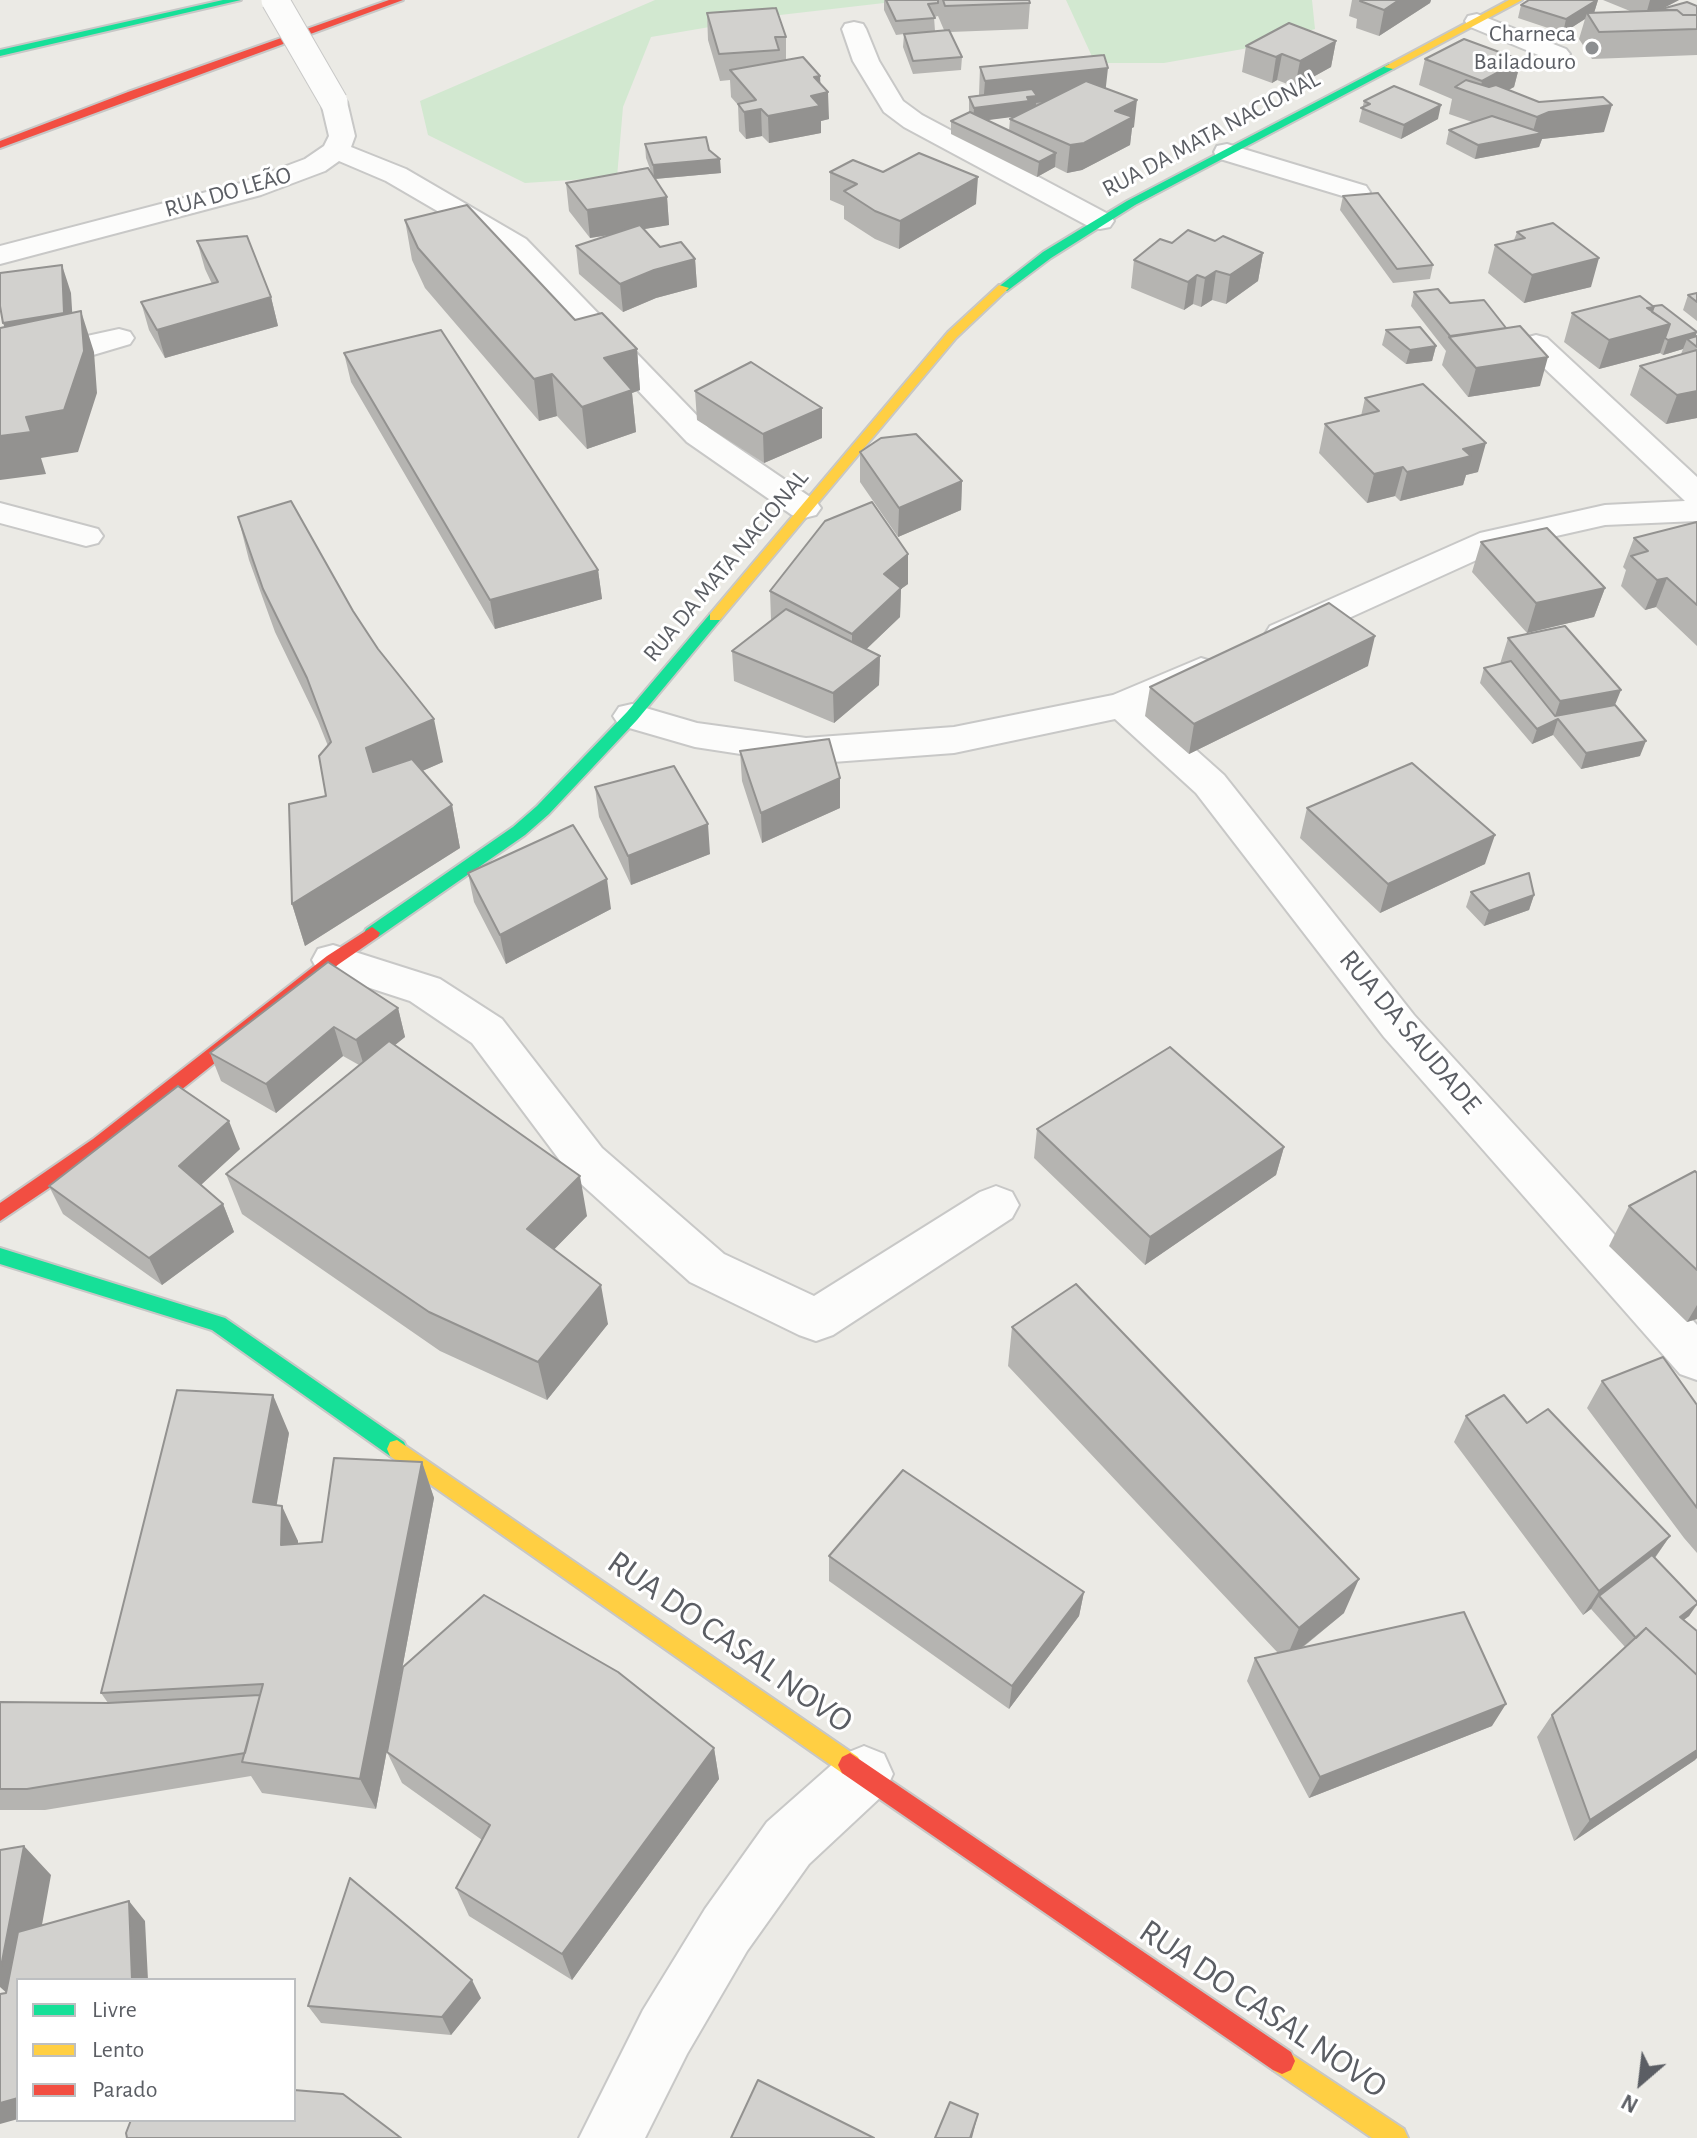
<!DOCTYPE html>
<meta charset="utf-8">
<style>
body{margin:0}
#map{position:relative;width:1697px;height:2138px;overflow:hidden;background:#ebeae5;font-family:"Alegreya Sans",sans-serif}
canvas{display:block}
.legend{position:absolute;left:16px;top:1978px;width:280px;height:144px;box-sizing:border-box;background:#fff;border:2px solid #bdbfc1;margin:0;padding:10px 14px;list-style:none;font-size:24px;color:#5b5e64}
.legend li{display:flex;align-items:center;gap:16px;height:40px}
.legend b{width:40px;border:2px solid #bdbfc1}
.north{position:absolute;left:1601px;top:2042px;width:80px;height:80px;-webkit-text-stroke:6px #fff;paint-order:stroke;rotate:208deg;font-size:22px;font-weight:700;line-height:32px;text-align:center;color:#5b5e64}
.north::after{content:'';display:block;margin:auto;width:28px;height:36px;background:#5b5e64;clip-path:polygon(50% 0,100% 100%,50% 72%,0 100%)}
</style>
<div id="map">
<canvas width="1697" height="2138"></canvas>
<ul class="legend">
<li><b style="height:10px;background:#16e098"></b>Livre</li>
<li><b style="height:10px;background:#ffcf43"></b>Lento</li>
<li><b style="height:10px;background:#f24e42"></b>Parado</li>
</ul>
<div class="north">N</div>
</div>
<script>
const ctx = document.querySelector('canvas').getContext('2d');
ctx.lineJoin = 'round';
function paint(path, color) {
  ctx.fillStyle = color;
  ctx.fill(path, 'evenodd');
}
function shape(rows) {
  const path = new Path2D();
  for (const r of rows) {
    path.moveTo(r[0], r[1]);
    for (let i = 2; i < r.length; i += 2) path.lineTo(r[i], r[i + 1]);
  }
  return path;
}
function trace(path, color, width, dash) {
  ctx.strokeStyle = color;
  ctx.lineWidth = width;
  ctx.lineCap = dash ? 'butt' : 'round';
  ctx.setLineDash(dash || []);
  ctx.stroke(path);
}
function drawText(font, color, halo, rows, align = 'center') {
  ctx.font = font + ' "Alegreya Sans",sans-serif';
  ctx.lineWidth = 6;
  ctx.setLineDash([]);
  ctx.textBaseline = 'middle';
  ctx.strokeStyle = halo;
  ctx.fillStyle = color;
  for (const [text, x, y, turn = 0] of rows) {
    ctx.save();
    ctx.translate(x, y);
    ctx.rotate((+turn || 0) * Math.PI / 180);
    ctx.textAlign = isNaN(turn) ? turn : align;
    if (halo) ctx.strokeText(text, 0, 0);
    ctx.fillText(text, 0, 0);
    ctx.restore();
  }
}
paint(shape([
 [655,0,910,0,780,15,651,37,623,107,617,177,525,183,428,135,420,101],
 [1066,0,1312,0,1315,29,1243,49,1164,63,1095,63]
]), '#d2e8d0');
const street = shape([
 [1477,14,1566,49,1570,54,1566,59,1548,59,1468,26,1465,21,1468,16,1477,14],
 [854,22,863,24,866,29,879,61,903,101,922,115,1110,215,1114,221,1110,227,1100,229,1090,227,904,127,884,112,853,61,842,29,845,24,854,22],
 [334,94,343,96,347,102,355,136,351,147,406,169,526,239,709,428,816,501,821,508,816,515,804,518,792,515,687,442,506,251,386,181,339,161,325,171,261,195,0,264,0,246,241,183,305,159,324,146,329,136,321,102,325,96,334,94],
 [1227,144,1366,186,1370,192,1366,198,1356,200,1217,158,1214,152,1217,146,1227,144],
 [119,329,130,332,134,338,130,344,93,355,0,373,0,355,119,329],
 [1536,335,1547,338,1697,477,1697,521,1605,525,1503,548,1296,642,1283,645,1270,642,1265,634,1270,626,1480,533,1605,505,1685,501,1525,350,1521,344,1525,338,1536,335],
 [0,503,98,529,103,536,98,543,86,546,0,523,0,503],
 [1201,658,1214,662,1219,670,1214,678,1149,708,1224,775,1414,1015,1697,1325,1697,1380,1680,1374,1384,1037,1196,793,1115,719,954,753,806,764,695,747,619,725,613,716,619,707,632,704,697,723,806,738,954,727,1113,695,1201,658],
 [333,945,440,979,502,1019,602,1148,724,1254,814,1296,980,1192,996,1186,1012,1192,1019,1205,1012,1218,833,1335,816,1341,799,1335,690,1282,570,1174,472,1043,410,1001,318,971,312,960,318,949,333,945],
 [864,1746,884,1754,893,1774,884,1794,809,1864,747,1951,687,2054,645,2138,579,2138,643,2010,705,1909,767,1822,844,1754,864,1746]
]);
const fast = shape([
 [223,0,241,0,0,56,0,50,223,0],
 [1389,64,1394,67,1393,69,1135,205,1051,258,1007,291,997,288,1043,252,1127,201,1389,64],
 [715,612,722,617,720,620,637,720,549,814,525,835,378,937,366,937,364,933,366,929,513,827,537,806,627,712,710,614,715,612],
 [0,1248,225,1318,404,1442,407,1449,404,1456,397,1458,390,1456,212,1330,0,1264,0,1248]
]);
const slow = shape([
 [1509,0,1522,0,1393,69,1384,67,1509,0],
 [999,285,1009,288,956,338,720,620,710,620,710,614,948,332,999,285],
 [397,1440,858,1757,862,1765,858,1773,850,1777,842,1773,390,1456,387,1449,390,1442,397,1440],
 [1282,2048,1404,2129,1408,2138,1372,2138,1273,2070,1269,2061,1273,2052,1282,2048]
]);
const jam = shape([
 [389,0,403,0,0,148,0,141,128,92,389,0],
 [372,927,380,933,378,937,339,964,107,1149,0,1221,0,1203,93,1139,327,956,372,927],
 [850,1753,1291,2052,1295,2061,1291,2070,1282,2074,1273,2070,842,1773,838,1765,842,1757,850,1753]
]);
trace(street, '#c8c8c7', 4);
trace(fast, '#c7c7c6', 4);
trace(slow, '#c7c7c6', 4);
trace(jam, '#c7c7c6', 4);
paint(street, '#fcfcfb');
paint(fast, '#16e098');
paint(slow, '#ffcf43');
paint(jam, '#f24e42');
const streetBridge = shape([
 [275,0,334,102]
]);
trace(streetBridge, '#c8c8c7', 29, []);
trace(streetBridge, '#fcfcfb', 27);
paint(shape([
 [884,0,1029,0,1030,3,1028,29,950,32,962,57,961,70,913,74,903,47,904,34,896,35,884,10],
 [938,16,944,30,935,31,934,17],
 [1352,0,1431,0,1430,3,1379,36,1356,28,1357,19,1349,16],
 [1598,0,1594,13,1630,11,1603,0,1679,0,1659,10,1697,6,1697,55,1592,59,1579,39,1585,19,1563,33,1518,18,1521,5],
 [707,13,786,37,786,60,820,76,820,84,829,119,821,121,821,133,769,143,762,136,746,139,739,131,738,105,731,97,730,80,720,81,708,40],
 [1336,41,1331,67,1295,87,1277,80,1272,83,1242,72,1246,46],
 [1425,59,1521,60,1514,87,1508,90,1604,132,1542,139,1539,147,1475,159,1446,144,1449,130,1472,122,1449,114,1452,99,1419,85],
 [980,67,1106,88,1134,127,1132,128,1130,145,1082,170,1067,173,1055,167,1037,177,951,134,951,121,969,112,969,97,979,95],
 [1015,116,1010,119,1009,131,986,120],
 [1364,101,1438,119,1401,139,1359,122],
 [645,144,709,150,721,173,655,179,667,197,669,225,644,229,660,247,695,259,697,287,656,298,623,312,579,274,576,246,609,235,590,238,569,211,566,183,652,174,646,158],
 [830,172,883,172,976,204,899,249,875,239,844,219,844,206,830,200],
 [1343,196,1433,265,1430,279,1393,283,1340,210],
 [405,220,575,320,637,349,640,390,632,393,636,432,587,449,557,416,539,421,425,288,412,260],
 [1517,232,1591,287,1524,303,1488,273,1495,245,1514,240],
 [197,241,271,297,278,326,165,358,149,330,141,302,212,284,205,269],
 [1215,241,1263,253,1258,281,1226,304,1212,300,1201,307,1193,304,1184,310,1131,288,1134,260,1172,243],
 [1414,292,1450,303,1540,386,1468,397,1442,365,1446,351,1411,306],
 [1697,293,1697,321,1683,310,1688,295],
 [1572,313,1697,336,1697,418,1666,424,1630,395,1640,366,1681,354,1683,349,1663,355,1660,353,1599,369,1564,342],
 [1386,330,1436,346,1432,361,1406,364,1382,345],
 [344,353,598,570,602,599,495,629,351,382],
 [695,391,822,408,822,438,764,463,697,420],
 [1365,398,1478,472,1466,475,1463,485,1400,501,1395,496,1367,503,1319,453,1325,424,1361,416],
 [860,452,962,481,961,510,898,537,860,482],
 [238,517,353,611,443,762,422,771,452,805,460,848,305,946,292,904,326,796,328,746,318,721,275,632,249,560],
 [1697,522,1697,646,1656,607,1645,610,1621,586,1626,570,1623,567,1634,538],
 [1481,542,1605,588,1594,617,1527,633,1472,572],
 [908,584,901,589,900,617,866,649,880,656,879,685,834,723,734,681,732,651,771,620,770,591],
 [1508,638,1615,705,1640,756,1581,769,1553,735,1532,744,1480,683,1484,668,1500,664],
 [1368,666,1189,754,1145,716,1150,687],
 [740,751,840,778,840,808,762,843,742,781],
 [595,787,710,854,631,885,599,817],
 [1307,808,1485,864,1380,913,1300,838],
 [468,873,611,909,506,964,474,902],
 [1471,892,1534,895,1529,910,1484,926,1466,907],
 [398,1008,405,1037,395,1045,587,1216,554,1249,608,1324,547,1400,440,1351,242,1214,226,1174,359,1065,343,1056,276,1113,221,1081,210,1053],
 [1037,1129,1284,1147,1276,1175,1145,1265,1034,1158],
 [240,1149,201,1185,223,1204,234,1232,162,1285,63,1214,49,1186],
 [1697,1173,1697,1319,1687,1322,1609,1246,1629,1206],
 [1012,1327,1344,1613,1302,1648,1492,1726,1309,1798,1247,1681,1255,1658,1278,1653,1008,1366],
 [1602,1381,1697,1405,1697,1553,1684,1538,1587,1408],
 [1466,1416,1527,1423,1670,1536,1655,1558,1697,1605,1689,1616,1684,1620,1695,1760,1574,1841,1537,1737,1552,1715,1625,1647,1591,1609,1583,1615,1454,1442],
 [289,1433,276,1505,298,1541,298,1544,322,1542,422,1462,434,1498,376,1809,262,1793,251,1776,45,1810,0,1810,0,1702,108,1703,101,1693],
 [829,1556,1084,1592,1079,1616,1009,1709,829,1581],
 [714,1748,719,1779,572,1980,469,1916,456,1888,482,1840,402,1783,387,1752],
 [481,1998,451,2035,321,2023,308,2006]
]), '#b5b4b1');
paint(shape([
 [1399,0,1431,0,1430,3,1379,36,1384,10],
 [1598,0,1594,13,1587,13,1585,19,1563,33,1566,19],
 [1650,0,1679,0,1645,18],
 [1336,41,1331,67,1295,87,1300,61],
 [1282,54,1277,80,1272,83,1276,57],
 [1521,60,1514,87,1490,100,1479,95,1482,81],
 [1108,68,1105,95,1036,103,1036,110,1028,115,973,122,974,108,983,107,985,81],
 [820,76,821,94,828,92,829,119,821,121,821,133,769,143,768,116,811,96,814,77],
 [1137,100,1134,127,1132,128,1130,145,1082,170,1067,173,1070,145,1115,111],
 [1441,105,1438,119,1401,139,1404,125],
 [1612,105,1604,132,1542,139,1539,147,1475,159,1478,145,1532,135,1537,117,1549,112],
 [761,109,762,136,746,139,744,112],
 [1056,153,1055,167,1037,177,1039,162],
 [720,159,721,173,654,179,653,165],
 [978,177,976,204,899,249,900,221],
 [667,197,669,225,590,238,587,210],
 [1263,253,1258,281,1226,304,1230,275],
 [1599,258,1591,287,1524,303,1532,275],
 [695,259,697,287,656,298,623,312,620,284,654,270],
 [62,265,71,293,74,341,13,351,3,323],
 [1216,271,1212,300,1201,307,1205,278],
 [1197,275,1193,304,1184,310,1188,282],
 [271,297,278,326,165,358,157,330],
 [1654,307,1670,324,1660,353,1599,369,1609,340,1647,308],
 [81,311,94,352,97,393,78,452,41,458,46,474,0,480,0,436],
 [1697,332,1693,344,1687,339,1683,349,1663,355,1668,340],
 [1436,346,1432,361,1406,364,1410,350],
 [637,349,640,390,632,393,636,432,587,449,582,407,604,358],
 [1548,357,1540,386,1468,397,1476,368],
 [552,374,557,416,539,421,534,379],
 [1697,391,1697,418,1666,424,1677,395],
 [822,408,822,438,764,463,763,434],
 [1486,443,1478,472,1466,475,1463,485,1400,501,1407,472,1463,449],
 [1403,467,1395,496,1367,503,1374,474],
 [962,481,961,510,898,537,899,508],
 [908,554,908,584,901,589,900,617,852,663,852,634,884,574],
 [598,570,602,599,495,629,490,600],
 [1667,578,1656,607,1645,610,1657,580],
 [1605,588,1594,617,1527,633,1536,603],
 [1375,636,1368,666,1189,754,1194,724],
 [880,656,879,685,834,723,833,693],
 [1621,690,1609,720,1558,719,1553,735,1532,744,1537,729,1553,722,1560,701],
 [434,719,443,762,376,791,366,748],
 [1646,741,1640,756,1581,769,1586,753],
 [840,778,840,808,762,843,761,813],
 [452,805,460,848,305,946,292,904],
 [708,824,710,854,631,885,628,856],
 [1495,835,1485,864,1380,913,1388,884],
 [607,879,611,909,506,964,500,935],
 [1534,895,1529,910,1484,926,1489,911],
 [398,1008,405,1037,365,1069,356,1040],
 [334,1027,343,1056,276,1113,266,1084],
 [229,1121,240,1149,191,1194,179,1166],
 [1284,1147,1276,1175,1145,1265,1150,1237],
 [580,1176,587,1216,535,1269,527,1229],
 [223,1204,234,1232,162,1285,149,1258],
 [601,1285,608,1324,547,1400,538,1362],
 [1697,1305,1697,1319,1687,1322],
 [273,1395,289,1433,271,1538,253,1502],
 [422,1462,434,1498,376,1809,360,1779],
 [282,1506,298,1541,298,1580,281,1545],
 [1670,1536,1653,1560,1599,1596,1591,1609,1583,1615,1599,1591],
 [1359,1579,1344,1613,1285,1661,1299,1628],
 [1084,1592,1079,1616,1009,1709,1012,1686],
 [1697,1604,1689,1616,1671,1629,1680,1617],
 [1506,1704,1492,1726,1309,1798,1320,1777],
 [714,1748,719,1779,572,1980,562,1954],
 [1697,1750,1697,1758,1695,1760,1574,1841,1590,1820],
 [24,1846,51,1875,32,1980,18,2003,0,1987,0,1972],
 [129,1901,145,1921,148,1980,132,1980],
 [472,1980,481,1998,451,2035,442,2017],
 [18,2098,18,2119,0,2124,0,2103],
 [978,2114,972,2138,970,2138]
]), '#939290');
const building = shape([
 [886,0,938,0,938,3,928,4,935,18,896,21,886,0],
 [943,0,1029,0,1030,3,945,6,943,0],
 [1363,0,1399,0,1384,10,1360,1,1363,0],
 [1529,0,1597,0,1566,19,1521,5,1529,0],
 [1687,2,1697,6,1697,15,1683,15,1677,10,1658,10,1687,2],
 [776,8,786,37,775,37,779,50,719,54,707,13,776,8],
 [1677,10,1683,15,1697,15,1697,29,1599,32,1587,13,1677,10],
 [1289,23,1336,41,1300,61,1282,54,1276,57,1246,46,1289,23],
 [949,30,962,57,913,61,904,34,949,30],
 [1464,39,1521,60,1482,81,1425,59,1464,39],
 [1104,55,1108,68,985,81,980,67,1104,55],
 [803,57,820,76,814,77,828,92,811,96,820,106,768,116,761,109,744,112,738,104,756,100,730,70,803,57],
 [1466,80,1489,87,1496,85,1539,102,1603,97,1612,105,1549,112,1537,117,1455,87,1466,80],
 [1086,81,1137,100,1115,111,1133,117,1084,143,1070,145,1010,119,1086,81],
 [1394,86,1441,105,1404,125,1361,108,1370,104,1364,101,1394,86],
 [1032,89,1037,96,1027,97,1029,101,974,108,969,97,1032,89],
 [970,112,1056,153,1039,162,951,121,970,112],
 [1492,116,1543,133,1478,145,1449,130,1492,116],
 [706,137,709,150,720,159,653,165,645,144,706,137],
 [919,153,978,177,900,221,875,211,844,191,857,184,830,172,853,160,883,172,919,153],
 [648,168,667,197,587,210,566,183,648,168],
 [1378,193,1433,265,1397,269,1343,196,1378,193],
 [467,205,575,320,602,313,637,349,604,358,632,390,582,407,552,374,534,379,418,248,405,220,467,205],
 [1553,223,1599,258,1532,275,1495,245,1525,238,1517,232,1553,223],
 [640,225,660,247,681,242,695,259,654,270,620,284,576,246,640,225],
 [1188,230,1215,241,1223,236,1263,253,1230,275,1216,271,1205,278,1197,275,1188,282,1134,260,1160,239,1172,243,1188,230],
 [247,236,271,297,157,330,141,302,218,282,197,241,247,236],
 [62,265,64,313,3,323,0,306,0,273,62,265],
 [1438,289,1450,303,1484,300,1506,328,1450,336,1414,292,1438,289],
 [1697,293,1697,302,1688,295,1697,293],
 [1640,296,1654,307,1647,308,1670,324,1609,340,1572,313,1640,296],
 [1662,305,1697,332,1668,340,1665,338,1670,324,1652,312,1654,306,1662,305],
 [81,311,84,351,64,410,26,417,31,432,0,436,0,328,81,311],
 [1520,326,1548,357,1476,368,1449,337,1520,326],
 [1420,327,1436,346,1410,350,1386,330,1420,327],
 [441,330,598,570,490,600,344,353,441,330],
 [1697,336,1697,347,1687,339,1697,336],
 [1697,350,1697,391,1677,395,1640,366,1697,350],
 [751,362,822,408,763,434,695,391,751,362],
 [1423,384,1486,443,1463,449,1471,456,1407,472,1403,467,1374,474,1325,424,1379,411,1365,398,1423,384],
 [916,434,962,481,899,508,860,452,881,438,916,434],
 [291,501,353,611,378,649,434,719,366,748,373,772,412,759,452,805,292,904,289,804,326,796,319,756,331,742,307,678,263,589,238,517,291,501],
 [872,502,908,554,884,574,901,588,852,634,770,591,825,521,872,502],
 [1697,522,1697,605,1667,578,1657,580,1631,556,1648,551,1634,538,1697,522],
 [1547,528,1605,588,1536,603,1481,542,1547,528],
 [1329,603,1375,636,1194,724,1150,687,1329,603],
 [786,609,880,656,833,693,732,651,786,609],
 [1565,626,1621,690,1560,701,1508,638,1565,626],
 [1511,661,1555,716,1615,705,1646,741,1586,753,1558,719,1537,729,1484,668,1511,661],
 [829,739,840,778,761,813,740,751,829,739],
 [1412,763,1495,835,1388,884,1307,808,1412,763],
 [674,766,708,824,628,856,595,787,674,766],
 [573,825,607,879,500,935,468,873,573,825],
 [1529,873,1534,895,1489,911,1471,892,1529,873],
 [328,962,398,1008,356,1040,334,1027,266,1084,210,1053,328,962],
 [389,1041,580,1176,527,1229,601,1285,538,1362,429,1312,226,1174,389,1041],
 [1170,1047,1284,1147,1150,1237,1037,1129,1170,1047],
 [178,1086,229,1121,179,1166,223,1204,149,1258,49,1186,178,1086],
 [1695,1171,1697,1173,1697,1270,1629,1206,1695,1171],
 [1076,1284,1359,1579,1299,1628,1012,1327,1076,1284],
 [1663,1357,1697,1405,1697,1508,1602,1381,1663,1357],
 [177,1390,273,1395,253,1502,282,1506,281,1545,322,1542,334,1458,422,1462,360,1779,242,1762,263,1684,101,1693,177,1390],
 [1504,1395,1527,1423,1548,1409,1670,1536,1599,1591,1466,1416,1504,1395],
 [903,1470,1084,1592,1012,1686,829,1556,903,1470],
 [1652,1555,1697,1602,1697,1604,1680,1617,1697,1631,1697,1675,1646,1628,1636,1638,1599,1596,1652,1555],
 [484,1595,618,1672,714,1748,562,1954,456,1888,490,1825,387,1752,403,1667,484,1595],
 [1464,1612,1506,1704,1320,1777,1255,1658,1464,1612],
 [1646,1628,1697,1675,1697,1750,1590,1820,1552,1715,1646,1628],
 [260,1695,245,1753,27,1789,0,1789,0,1702,108,1703,260,1695],
 [24,1846,0,1972,0,1850,24,1846],
 [350,1878,472,1980,442,2017,308,2006,350,1878],
 [129,1901,132,1980,18,1980,18,2098,0,2103,0,1994,6,1993,18,1932,129,1901],
 [758,2080,874,2138,731,2138,758,2080],
 [294,2090,343,2094,401,2138,127,2138,126,2133,131,2120,294,2120,294,2090],
 [950,2102,978,2114,970,2138,935,2138,950,2102]
]);
paint(building, '#d2d1ce');
trace(building, '#939290', 2);
for (const [x, y, r, color] of [
 [1592,48,8,"#8d8f91"]
]) {
  const dot = new Path2D();
  dot.arc(x, y, r, 0, 2 * Math.PI);
  ctx.fillStyle = color;
  ctx.fill(dot);
  trace(dot, '#fff', 3);
}
drawText('24px', '#5b5e64', '#fff', [
 ["Charneca",1576,34],
 ["Bailadouro",1576,62]
], 'right');
drawText('24px', '#5b5e64', '#fff', [
 ["RUA DA MATA NACIONAL",1211,134,-28],
 ["RUA DO LEÃO",228,192,-16],
 ["RUA DA MATA NACIONAL",726,566,-50]
]);
drawText('28px', '#5b5e64', '#fff', [
 ["RUA DA SAUDADE",1410,1032,50]
]);
drawText('34px', '#5b5e64', '#fff', [
 ["RUA DO CASAL NOVO",730,1642,35],
 ["RUA DO CASAL NOVO",1263,2009,34]
]);
</script>
